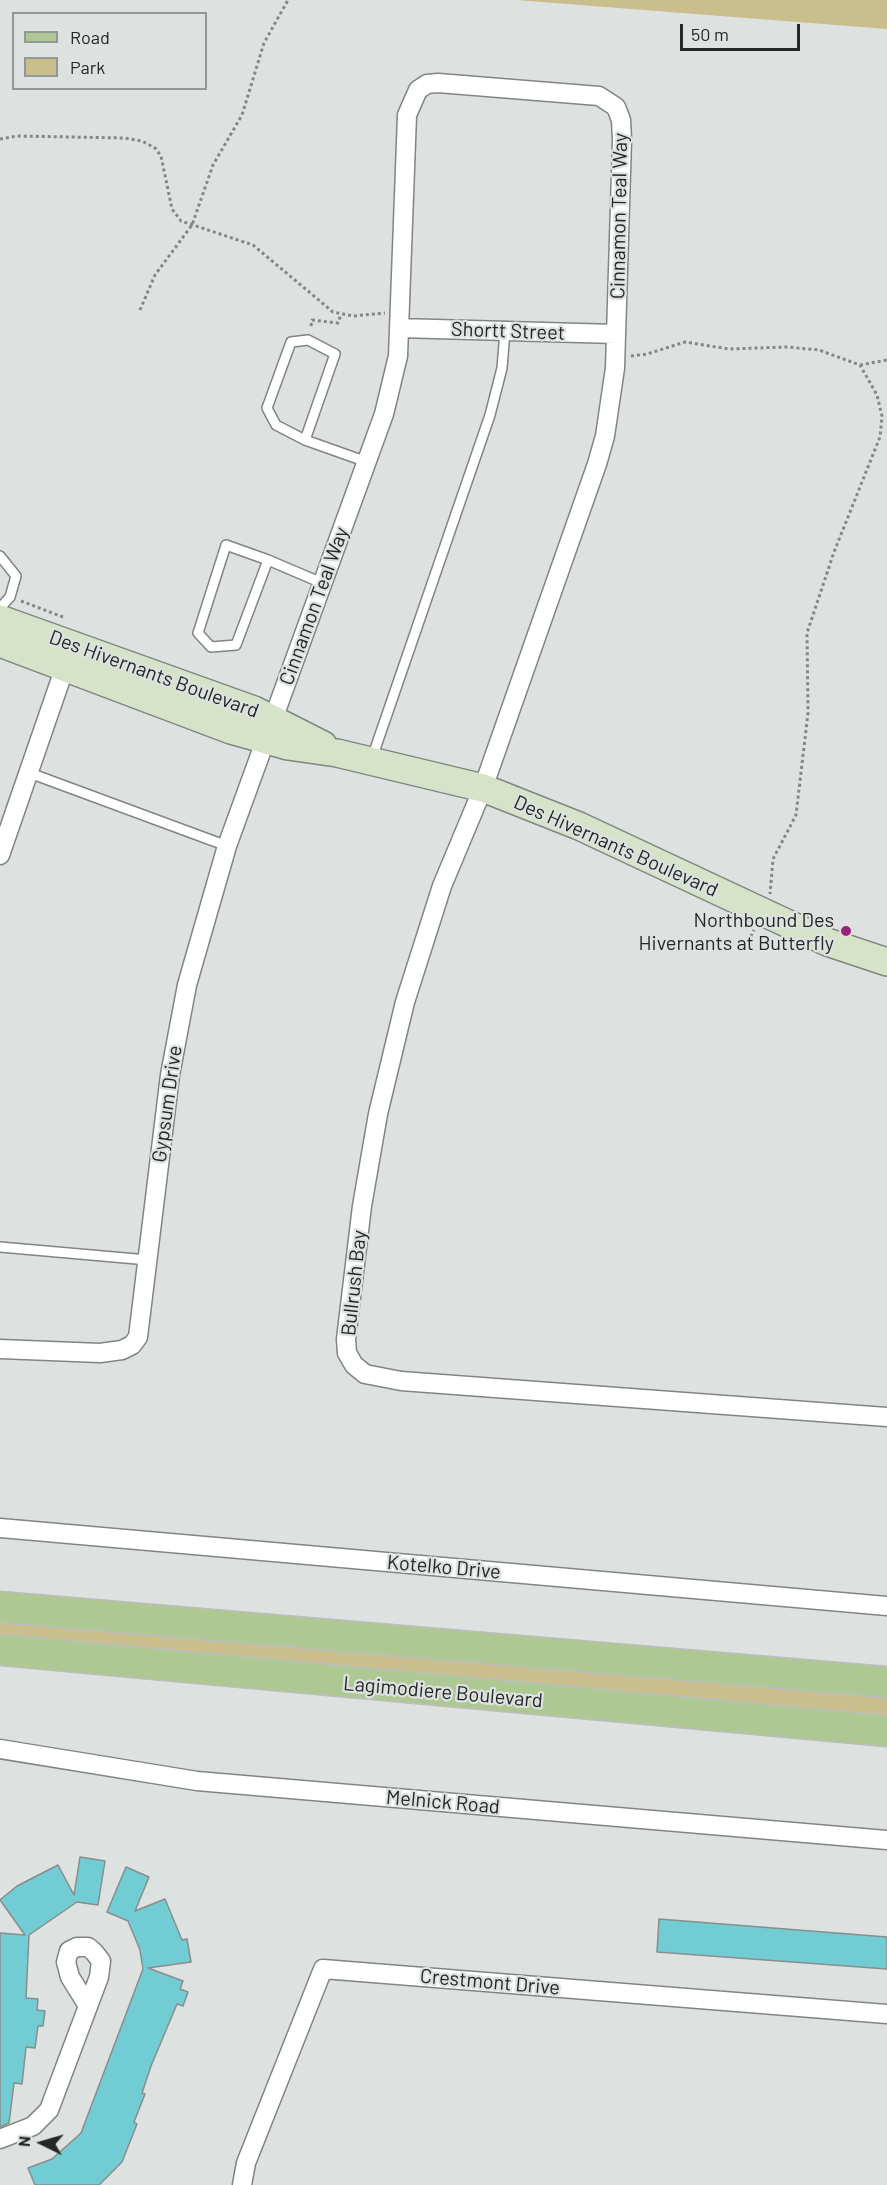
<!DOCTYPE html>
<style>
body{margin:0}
#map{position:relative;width:887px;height:2185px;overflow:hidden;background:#dde2e0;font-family:Barlow,sans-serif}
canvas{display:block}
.legend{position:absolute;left:12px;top:12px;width:195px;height:78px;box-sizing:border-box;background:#dde2e0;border:2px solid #939796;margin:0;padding:8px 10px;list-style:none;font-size:18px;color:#252726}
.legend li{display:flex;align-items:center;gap:12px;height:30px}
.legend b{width:30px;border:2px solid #939796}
.north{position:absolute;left:12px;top:2113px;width:60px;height:60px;-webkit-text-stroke:4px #dde2e0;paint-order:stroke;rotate:275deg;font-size:16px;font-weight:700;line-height:24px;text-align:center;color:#252726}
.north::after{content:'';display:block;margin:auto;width:21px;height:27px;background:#252726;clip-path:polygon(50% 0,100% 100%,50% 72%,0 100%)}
.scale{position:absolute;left:680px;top:24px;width:120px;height:27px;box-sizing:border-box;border:3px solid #252726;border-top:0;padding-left:8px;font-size:18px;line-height:21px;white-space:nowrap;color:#252726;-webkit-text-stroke:4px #dde2e0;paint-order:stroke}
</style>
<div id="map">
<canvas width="887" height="2185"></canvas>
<ul class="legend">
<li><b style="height:8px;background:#adc892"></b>Road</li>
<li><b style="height:16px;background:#cabe8c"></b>Park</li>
</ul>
<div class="north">N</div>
<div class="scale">50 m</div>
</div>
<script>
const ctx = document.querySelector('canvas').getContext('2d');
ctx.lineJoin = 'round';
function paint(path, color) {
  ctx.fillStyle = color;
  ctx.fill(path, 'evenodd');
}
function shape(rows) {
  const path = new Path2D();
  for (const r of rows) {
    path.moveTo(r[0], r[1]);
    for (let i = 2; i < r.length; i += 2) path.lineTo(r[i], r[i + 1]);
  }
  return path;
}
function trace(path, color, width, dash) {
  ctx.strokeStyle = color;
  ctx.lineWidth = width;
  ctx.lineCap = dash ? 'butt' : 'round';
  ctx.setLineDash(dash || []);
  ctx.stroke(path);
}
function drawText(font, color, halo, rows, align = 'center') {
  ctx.font = font + ' Barlow,sans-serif';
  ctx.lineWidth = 4.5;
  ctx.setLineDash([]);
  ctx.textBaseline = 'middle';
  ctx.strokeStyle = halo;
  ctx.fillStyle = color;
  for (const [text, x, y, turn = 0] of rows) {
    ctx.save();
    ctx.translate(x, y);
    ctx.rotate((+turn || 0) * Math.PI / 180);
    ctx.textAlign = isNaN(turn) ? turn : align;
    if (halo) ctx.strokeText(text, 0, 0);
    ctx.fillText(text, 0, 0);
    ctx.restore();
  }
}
paint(shape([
 [516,0,887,0,887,29],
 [0,1623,55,1624,887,1694,887,1718,0,1637]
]), '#cabe8c');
const building = shape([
 [80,1857,105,1861,98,1905,77,1902,29,1935,26,1998,38,1999,37,2010,45,2011,43,2026,38,2026,35,2048,26,2047,22,2084,14,2083,9,2123,0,2127,0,1933,25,1935,0,1900,17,1886,58,1865,74,1895,80,1857],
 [126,1867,149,1877,135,1911,165,1899,182,1940,187,1939,191,1962,148,1968,183,1981,180,1989,188,1992,183,2006,177,2004,151,2066,142,2093,145,2094,134,2122,137,2124,122,2162,99,2185,35,2185,28,2168,52,2159,81,2133,143,1969,140,1950,128,1921,107,1912,126,1867],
 [659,1919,887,1937,887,1969,657,1952,659,1919]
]);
paint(building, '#71cdd3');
trace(building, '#888d8d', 1.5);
const lane = shape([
 [305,440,335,354,308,340,291,342,267,408,276,425,305,440,367,462],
 [0,556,16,576,10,597,0,608],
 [268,560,236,645,211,647,198,633,226,545,268,560,322,583],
 [372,758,490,415,502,368,505,331],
 [27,772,227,846],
 [0,1247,148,1260]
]);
const street = shape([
 [399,328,616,334],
 [0,855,65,667],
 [0,1349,100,1353,122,1350,132,1345,138,1337,170,1075,187,985,227,846,384,414,398,356,407,115,418,90,427,84,438,83,599,96,616,107,621,120,622,140,615,368,605,436,597,464,483,788,442,886,405,1002,378,1114,362,1206,346,1339,347,1353,354,1365,365,1374,401,1381,887,1417],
 [0,1528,887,1606],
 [0,1749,197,1781,887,1840],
 [0,2139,33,2126,49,2110,99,1977,101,1961,94,1952,88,1947,77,1947,69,1951,66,1962,70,1977,88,2006],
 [242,2185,246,2163,323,1969,887,2014]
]);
const secondary = shape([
 [0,619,254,710,323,745],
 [0,643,231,730,288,746,337,753,483,788,579,826,827,942,887,962]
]);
const primary = shape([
 [0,1607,887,1682],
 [0,1650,887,1731]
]);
trace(lane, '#808583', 12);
trace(street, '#808583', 21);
trace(secondary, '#808583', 30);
trace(primary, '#bebebe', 33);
trace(shape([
 [0,139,17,136,124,138,142,141,155,148,161,156,172,209,181,221,253,245,333,312,353,316,385,313],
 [140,310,155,275,192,225,213,165,242,115,264,43,288,0],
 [311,326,312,320,338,323,341,314],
 [631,356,647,354,685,342,729,349,787,347,819,350,860,365,877,395,882,416,880,437,834,552,807,633,808,713,796,815,773,859,770,894],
 [860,365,887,360],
 [21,601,63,617],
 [748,942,754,930]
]), '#848786', 3, [3, 3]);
trace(lane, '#fff', 9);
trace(street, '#fff', 18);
trace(secondary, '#d6e3c8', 27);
trace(primary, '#adc892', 30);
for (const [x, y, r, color] of [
 [846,931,6,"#9a227b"]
]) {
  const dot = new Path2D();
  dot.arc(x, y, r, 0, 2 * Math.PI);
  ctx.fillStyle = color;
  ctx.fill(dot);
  trace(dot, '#dde2e0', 2);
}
drawText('20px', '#252726', '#dde2e0', [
 ["Cinnamon Teal Way",619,216,-89],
 ["Shortt Street",508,331,2],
 ["Cinnamon Teal Way",314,606,-70],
 ["Des Hivernants Boulevard",154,674,20],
 ["Des Hivernants Boulevard",616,846,24],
 ["Gypsum Drive",167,1104,-82],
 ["Bullrush Bay",354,1283,-84],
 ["Kotelko Drive",444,1567,5],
 ["Lagimodiere Boulevard",443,1692,5],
 ["Melnick Road",443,1802,5],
 ["Crestmont Drive",490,1982,5]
]);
drawText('20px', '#252726', '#dde2e0', [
 ["Northbound Des",834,920],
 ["Hivernants at Butterfly",834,943]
], 'right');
</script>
